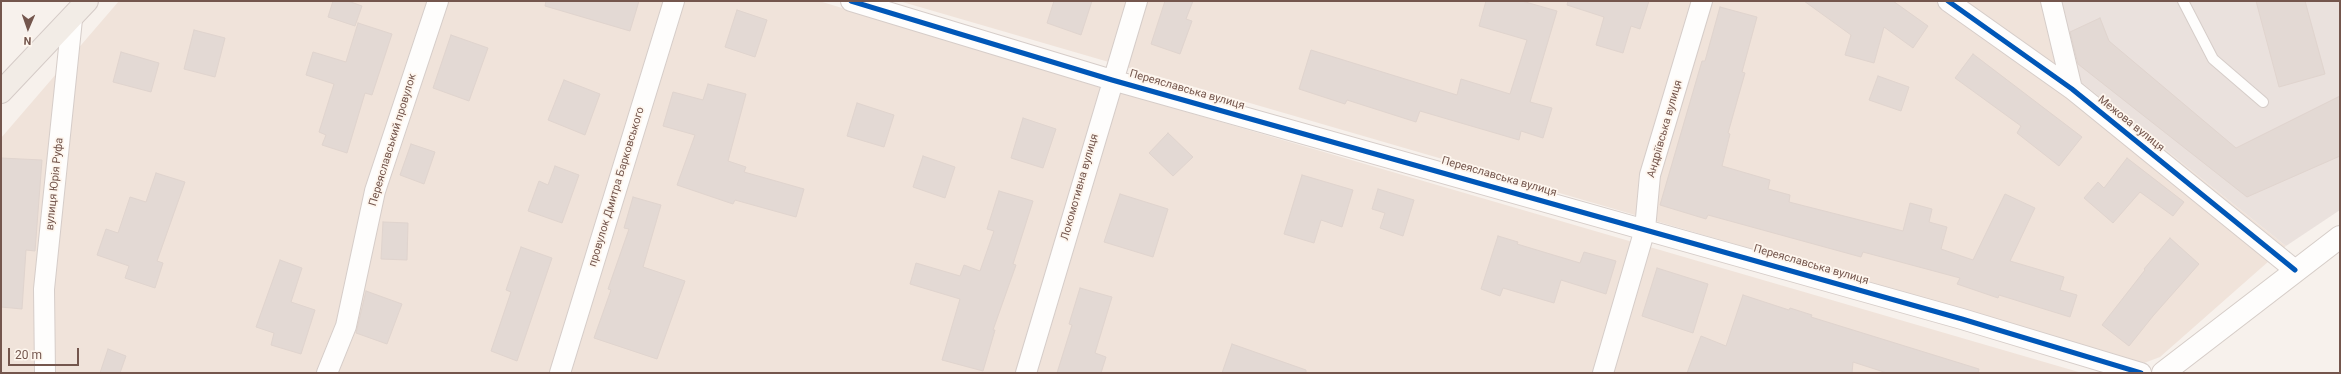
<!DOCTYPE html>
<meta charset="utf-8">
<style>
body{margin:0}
#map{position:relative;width:2341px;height:374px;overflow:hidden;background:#f7f1ec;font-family:Roboto,sans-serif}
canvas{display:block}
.frame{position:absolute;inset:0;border:2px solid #74564d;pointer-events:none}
.north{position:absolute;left:8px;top:8px;width:40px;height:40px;-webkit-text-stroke:3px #fef6ee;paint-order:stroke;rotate:182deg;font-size:11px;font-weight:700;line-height:16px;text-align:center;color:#74564d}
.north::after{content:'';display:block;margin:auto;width:14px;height:18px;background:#74564d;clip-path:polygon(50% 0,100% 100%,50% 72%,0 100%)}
.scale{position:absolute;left:8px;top:348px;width:71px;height:18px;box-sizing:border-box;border:2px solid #74564d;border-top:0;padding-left:5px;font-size:12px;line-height:14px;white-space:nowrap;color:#74564d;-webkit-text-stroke:3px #fef6ee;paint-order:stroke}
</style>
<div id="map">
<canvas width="2341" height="374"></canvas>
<div class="frame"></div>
<div class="north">N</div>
<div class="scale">20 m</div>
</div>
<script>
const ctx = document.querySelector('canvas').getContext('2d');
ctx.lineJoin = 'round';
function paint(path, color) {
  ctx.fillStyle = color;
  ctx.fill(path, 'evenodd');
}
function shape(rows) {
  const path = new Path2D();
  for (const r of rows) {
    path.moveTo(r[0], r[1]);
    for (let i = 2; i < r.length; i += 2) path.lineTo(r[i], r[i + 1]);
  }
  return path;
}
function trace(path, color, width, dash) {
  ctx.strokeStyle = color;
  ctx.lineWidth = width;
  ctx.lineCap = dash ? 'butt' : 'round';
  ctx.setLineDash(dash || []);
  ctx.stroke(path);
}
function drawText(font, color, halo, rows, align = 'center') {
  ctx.font = font + ' Roboto,sans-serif';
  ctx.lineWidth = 3.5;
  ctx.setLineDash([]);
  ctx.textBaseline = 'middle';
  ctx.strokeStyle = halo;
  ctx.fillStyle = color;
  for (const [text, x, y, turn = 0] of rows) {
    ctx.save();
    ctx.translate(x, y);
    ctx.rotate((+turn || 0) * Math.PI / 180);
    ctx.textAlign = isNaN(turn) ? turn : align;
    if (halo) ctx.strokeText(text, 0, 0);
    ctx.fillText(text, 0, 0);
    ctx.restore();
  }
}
paint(shape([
 [119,1,819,1,1149,101,2082,373,1,373,1,138],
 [899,1,2058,1,2077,79,2286,246,2160,357,2144,363]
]), '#f0e3da');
paint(shape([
 [2058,1,2340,1,2340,210,2286,246,2077,79]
]), '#eae1dd');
const building = shape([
 [333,1,348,1,362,6,355,26,328,17,333,1],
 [546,1,639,1,630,31,545,6,546,1],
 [1054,1,1092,1,1081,35,1047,23,1054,1],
 [1165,1,1193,1,1186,19,1192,21,1180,54,1151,44,1165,1],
 [1486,1,1522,1,1557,11,1530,102,1552,108,1543,138,1521,131,1519,140,1420,111,1416,122,1347,100,1345,104,1299,89,1311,50,1457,95,1461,79,1510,94,1527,40,1479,26,1486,1],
 [1568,1,1649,1,1640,29,1631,26,1623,53,1596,45,1604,17,1567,5,1568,1],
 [1804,1,1893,1,1928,26,1913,48,1884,27,1874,63,1845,55,1851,35,1804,1],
 [2256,1,2305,1,2325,74,2279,87,2256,1],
 [1720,7,1757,17,1742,72,1745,73,1728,133,1730,134,1722,166,1770,180,1768,189,1790,195,1789,202,1903,231,1910,203,1932,209,1929,222,1947,227,1941,249,1973,260,2005,194,2035,208,2010,261,2064,277,2060,290,2077,295,2070,317,1999,295,1998,298,1957,284,1960,278,1863,252,1861,257,1708,215,1706,219,1660,205,1702,61,1705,61,1720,7],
 [737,10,767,20,755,57,725,47,737,10],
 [2100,18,2109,41,2236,148,2340,96,2340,156,2247,197,2078,64,2070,32,2100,18],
 [358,23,392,34,372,95,365,93,347,153,322,145,326,135,319,132,334,84,306,75,313,52,346,62,358,23],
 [194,30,225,38,215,77,184,69,194,30],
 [451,35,488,48,469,101,433,88,451,35],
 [121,52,159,63,151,92,113,82,121,52],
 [1973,54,2082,137,2059,166,2017,133,2021,126,1955,78,1973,54],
 [1878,76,1909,87,1901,111,1869,100,1878,76],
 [564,80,600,94,585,135,548,120,564,80],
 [708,84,746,94,728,161,746,167,744,172,804,189,796,217,735,200,733,204,677,185,695,135,663,126,673,92,703,100,708,84],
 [857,103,894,115,884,147,847,136,857,103],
 [1023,118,1056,129,1043,168,1011,158,1023,118],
 [1168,133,1193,157,1173,176,1149,153,1168,133],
 [411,144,435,152,424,184,400,175,411,144],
 [923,156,955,167,945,198,913,187,923,156],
 [1,158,42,160,35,251,26,250,22,309,1,307,1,158],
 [2127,158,2184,202,2173,216,2140,192,2113,223,2084,198,2098,182,2104,188,2127,158],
 [555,166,579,175,562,223,528,211,539,181,548,185,555,166],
 [156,173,185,182,157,261,163,263,155,288,125,278,129,266,97,255,106,229,118,233,130,197,146,202,156,173],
 [1302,175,1353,190,1342,227,1321,220,1314,243,1284,234,1302,175],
 [1378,189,1414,200,1403,236,1380,228,1385,213,1372,209,1378,189],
 [999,191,1033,201,1013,264,1016,265,993,330,995,330,983,371,942,360,960,299,910,284,916,263,960,276,964,265,980,271,994,231,987,229,999,191],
 [1120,194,1168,209,1153,257,1104,242,1120,194],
 [633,197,661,205,643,267,685,281,657,359,594,338,611,290,608,289,629,229,624,228,633,197],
 [383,222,408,223,407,260,381,259,383,222],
 [1498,236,1518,242,1517,244,1580,263,1584,252,1616,261,1606,294,1561,280,1554,303,1503,288,1500,296,1481,289,1498,236],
 [2170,238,2199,264,2153,316,2129,346,2102,325,2145,270,2144,269,2170,238],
 [521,247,552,258,517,361,491,351,511,292,506,290,521,247],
 [280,260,302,268,291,302,315,310,301,354,271,345,274,333,256,327,280,260],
 [1657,268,1708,284,1693,333,1642,316,1657,268],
 [1080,288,1112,297,1095,353,1106,357,1101,373,1057,373,1072,325,1069,324,1080,288],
 [366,291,402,304,387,344,356,333,366,291],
 [1743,295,1789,310,1790,308,1812,315,1811,317,1979,369,1978,373,1887,373,1853,362,1852,373,1687,373,1701,336,1726,346,1743,295],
 [1232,344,1306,370,1306,373,1222,373,1232,344],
 [108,349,126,356,120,373,100,373,108,349]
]);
paint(building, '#e3d9d4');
trace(building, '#e0d4ce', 1);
const lane = shape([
 [2183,1,2213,59,2263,102]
]);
const street = shape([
 [851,1,1112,80,1962,319,2141,373],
 [1948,1,2072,89,2295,270],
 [2051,1,2072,89],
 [45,373,44,289,72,19],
 [327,373,346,326,375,191,438,1],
 [560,373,674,1],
 [1026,373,1137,1],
 [1603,373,1645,229,1650,175,1702,1]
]);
const secondary = shape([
 [2163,373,2340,237]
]);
const primary = shape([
 [1,92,87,1]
]);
trace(lane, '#d6cdc9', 12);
trace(street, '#d6cdc9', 22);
trace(secondary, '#d6cdc8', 24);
trace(primary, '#d5cbc7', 24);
trace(lane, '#fefdfc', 10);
trace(street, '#fefdfc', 20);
trace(secondary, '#fefdfc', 22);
trace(primary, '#f2ece6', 22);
trace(shape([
 [851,1,1112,80,1962,319,2141,373],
 [1948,1,2072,89,2295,270]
]), '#0057b8', 5);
drawText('11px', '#74564d', '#fef6ee', [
 ["Переяславська вулиця",1187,90,16],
 ["Межова вулиця",2131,124,39],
 ["Андріївська вулиця",1665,129,-74],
 ["Переяславський провулок",393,140,-73],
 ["Переяславська вулиця",1499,177,16],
 ["вулиця Юрія Руфа",55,184,-84],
 ["провулок Дмитра Барковського",617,187,-73],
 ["Локомотивна вулиця",1080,187,-74],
 ["Переяславська вулиця",1811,265,16]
]);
</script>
